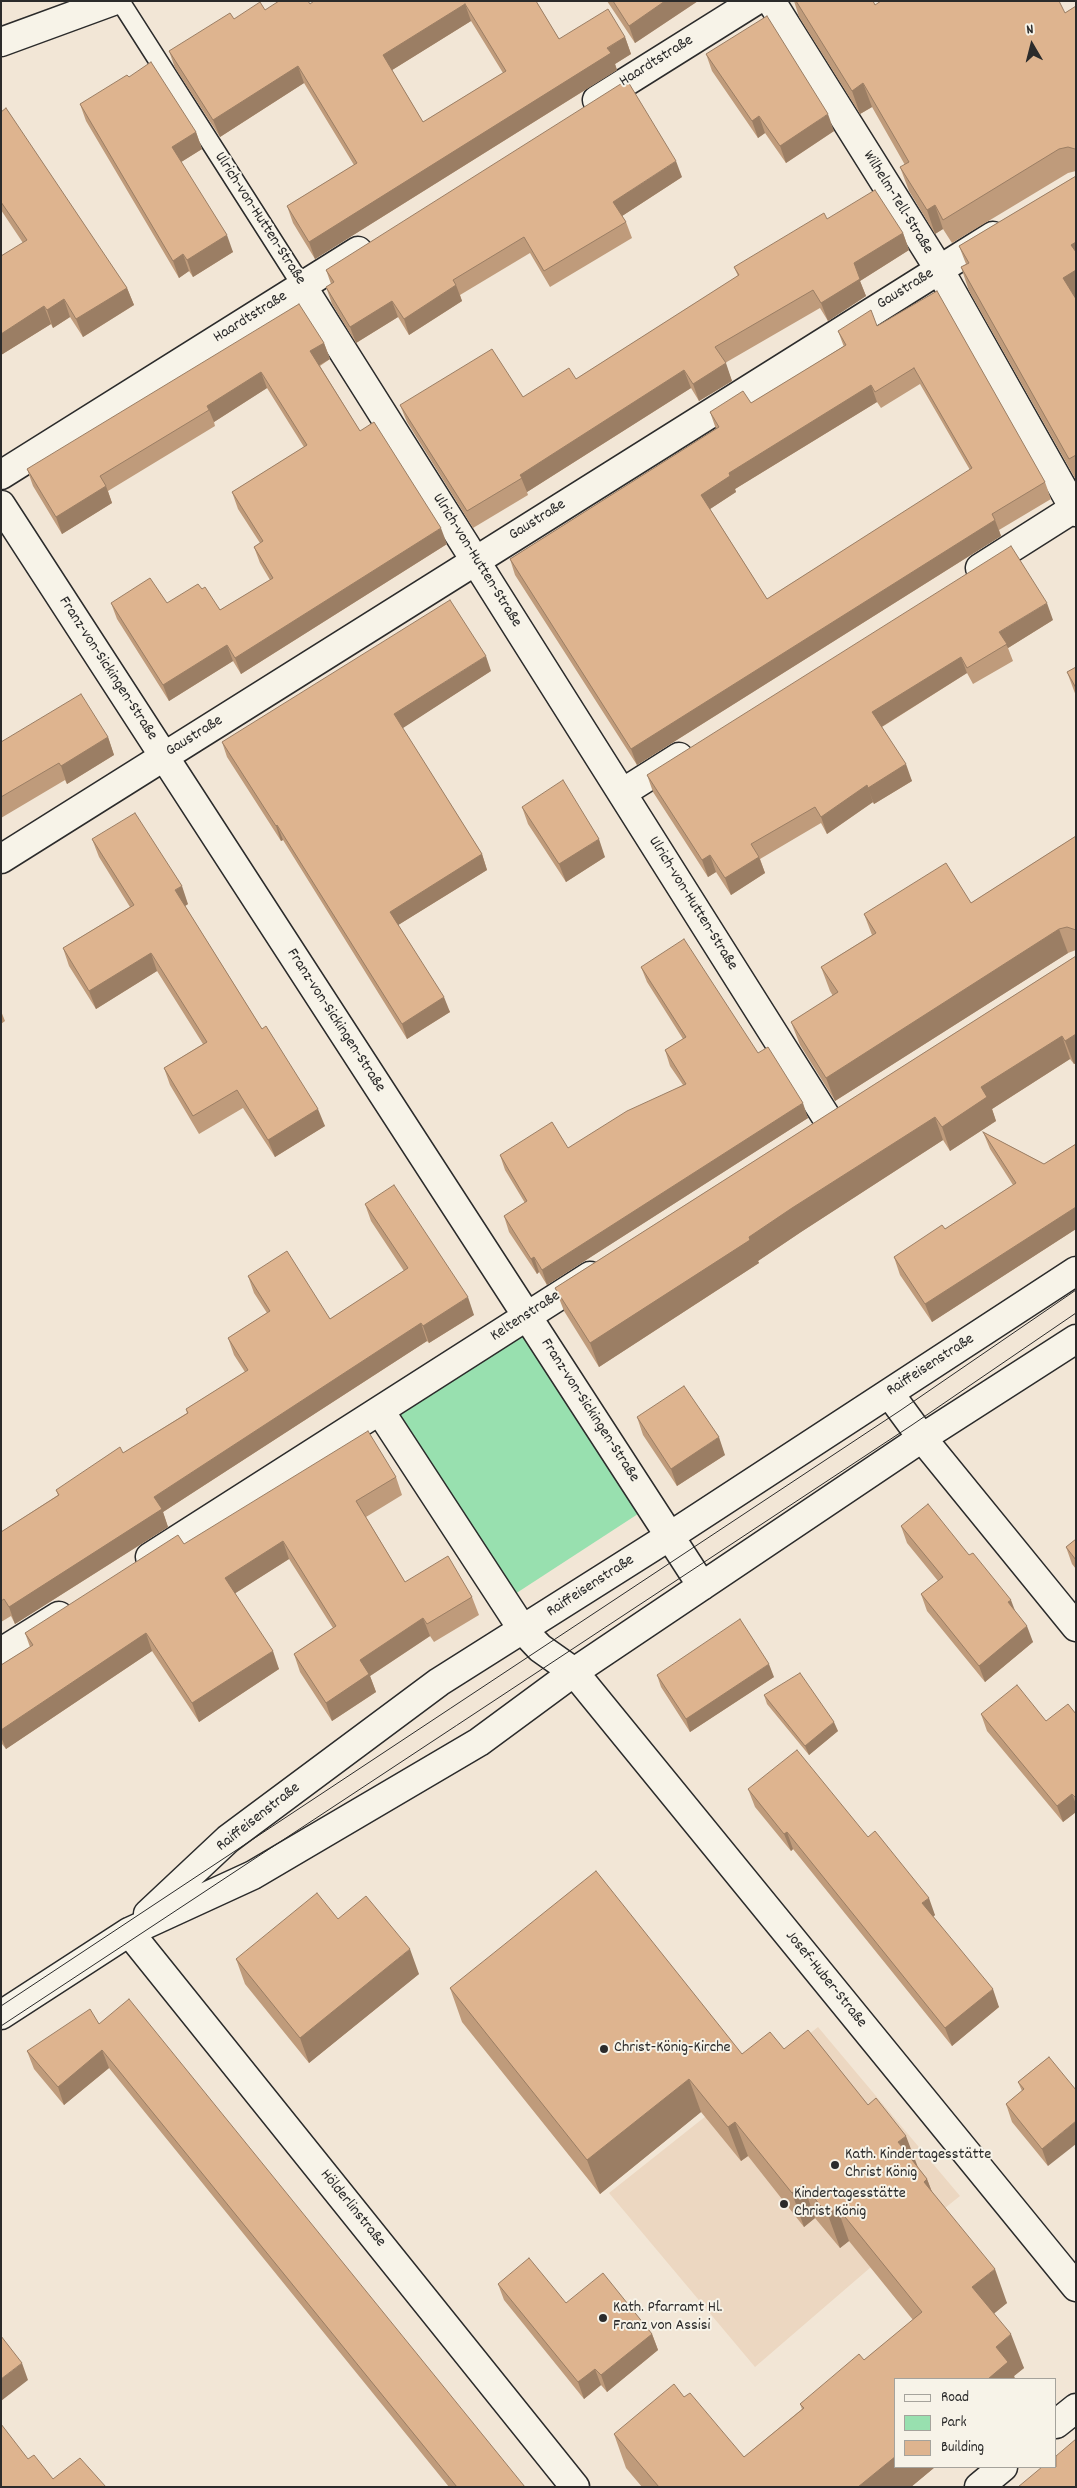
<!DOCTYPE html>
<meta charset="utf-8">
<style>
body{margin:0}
#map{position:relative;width:1077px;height:2488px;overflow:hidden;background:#f2e6d6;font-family:Dekko,sans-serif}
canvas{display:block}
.frame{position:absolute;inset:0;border:2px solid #2b2b2b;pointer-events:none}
.legend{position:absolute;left:894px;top:2378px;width:162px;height:90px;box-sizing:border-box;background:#f7f3e8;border:1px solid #a5a39c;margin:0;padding:6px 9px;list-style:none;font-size:15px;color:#2b2b2b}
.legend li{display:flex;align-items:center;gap:10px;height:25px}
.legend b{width:25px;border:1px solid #a5a39c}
.north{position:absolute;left:1007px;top:20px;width:50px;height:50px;-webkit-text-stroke:4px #f7f3e8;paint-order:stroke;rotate:352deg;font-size:14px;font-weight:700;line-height:20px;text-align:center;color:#2b2b2b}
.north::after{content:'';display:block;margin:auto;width:18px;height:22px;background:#2b2b2b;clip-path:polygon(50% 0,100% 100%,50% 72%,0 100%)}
</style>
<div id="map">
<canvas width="1077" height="2488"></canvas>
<div class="frame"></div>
<ul class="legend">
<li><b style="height:6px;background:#f7f3e8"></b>Road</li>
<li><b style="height:14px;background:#98e0af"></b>Park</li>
<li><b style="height:14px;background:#deb48f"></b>Building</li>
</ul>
<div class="north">N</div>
</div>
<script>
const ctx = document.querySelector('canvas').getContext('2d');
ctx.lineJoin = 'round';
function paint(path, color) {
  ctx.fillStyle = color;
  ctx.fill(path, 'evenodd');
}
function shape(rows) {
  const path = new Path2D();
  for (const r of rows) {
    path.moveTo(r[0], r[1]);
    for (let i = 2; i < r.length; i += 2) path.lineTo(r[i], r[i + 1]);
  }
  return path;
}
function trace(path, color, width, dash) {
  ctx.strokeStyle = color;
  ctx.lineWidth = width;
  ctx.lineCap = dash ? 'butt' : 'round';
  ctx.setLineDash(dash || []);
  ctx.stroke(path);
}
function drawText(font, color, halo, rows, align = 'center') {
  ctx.font = font + ' Dekko,sans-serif';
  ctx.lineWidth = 4;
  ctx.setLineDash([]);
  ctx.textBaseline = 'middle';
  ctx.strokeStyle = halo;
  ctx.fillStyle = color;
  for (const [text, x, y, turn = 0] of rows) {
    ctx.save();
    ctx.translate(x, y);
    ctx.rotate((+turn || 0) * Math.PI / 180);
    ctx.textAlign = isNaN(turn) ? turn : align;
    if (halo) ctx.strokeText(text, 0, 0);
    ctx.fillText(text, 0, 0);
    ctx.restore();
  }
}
paint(shape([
 [818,2027,960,2196,871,2267,755,2367,609,2193]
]), '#ecd7c1');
paint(shape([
 [524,1334,641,1512,515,1594,398,1415]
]), '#98e0af');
const lane = shape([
 [120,1,302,286]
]);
const street = shape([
 [771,1,939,269,1076,512],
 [1,42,113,1],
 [597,100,755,1],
 [302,286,830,1123],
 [1,475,358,251],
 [1,505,702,1586],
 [980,568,1076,507],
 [622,793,679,757],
 [1,859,993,236],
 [889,1393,922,1438,1076,1627],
 [380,1411,523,1630,540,1648,574,1672,1076,2287],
 [150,1557,590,1276],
 [1,1652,59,1616],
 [148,1914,228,1839,439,1682,670,1536,1076,1271],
 [129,1932,575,2487],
 [1,2015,129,1932,253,1875,479,1742,574,1672,922,1438,1076,1339],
 [1056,2424,1076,2408],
 [979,2487,1003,2467]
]);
trace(lane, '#2b2b2b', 21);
trace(street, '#2b2b2b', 31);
trace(lane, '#f7f3e8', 18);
trace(street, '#f7f3e8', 28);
trace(shape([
 [1,2006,901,1410,1076,1290],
 [1,2026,912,1425,1076,1313]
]), '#2b2b2b', 1);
paint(shape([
 [536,1,559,39,625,37,631,54,615,64,617,70,315,259,293,223,287,206,354,165,304,83,220,137,175,68,169,51,234,19,265,10,310,4],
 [471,21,503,73,423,122,392,70],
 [607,1,698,1,635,43],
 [794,1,873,1,875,5,1065,13,1076,6,1076,171,1068,173,952,243,943,229,935,234,909,191,900,167,905,165,872,107,860,114,799,17],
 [706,54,834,131,786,163,765,133,758,138,712,71],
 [129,77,196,132,202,149,181,162,233,252,193,277,189,271,179,278,86,121,80,104],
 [1,112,127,288,134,305,83,337,70,317,53,328,51,324,1,355,1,256,23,243,1,210],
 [1076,176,1076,480,969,291,961,267,966,264,959,246],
 [682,177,622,216,626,222,632,238,550,287,530,253,460,295,462,301,409,335,398,317,356,343,332,304,326,287,331,284,326,270],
 [827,219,903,233,909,250,860,281,866,296,828,321,820,308,725,363,732,381,699,401,691,388,527,492,528,495,473,528,407,422,400,405,523,397,576,379,738,276,734,267],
 [877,326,1045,482,1051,499,999,530,1001,536,637,765,515,575,510,559,716,429,710,412,751,403,844,347,838,331],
 [920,384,970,470,767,599,710,509,736,492,735,489,877,402,881,408],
 [324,343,330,359,320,366,360,431,447,544,241,674,233,661,169,701,117,619,111,603,167,603,202,589,220,610,270,580,260,563,254,547,260,543,238,509,232,492,304,447,267,388,214,422,215,426,108,491,112,503,62,534,33,486,27,469],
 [1053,620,1008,648,1013,661,973,684,967,673,882,727,912,781,874,804,873,802,827,834,821,823,760,859,765,873,731,895,716,872,708,877,653,792,647,775],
 [1076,667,1076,696,1067,672],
 [491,671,402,728,482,854,487,870,398,925,450,1012,407,1039,283,840,281,841,227,757,222,742],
 [108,737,114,755,67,784,65,780,1,818,1,742],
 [522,807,605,857,566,882,528,824],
 [1076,836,1076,950,1068,953,835,1101,800,1045,791,1022,833,996,830,991,821,967,872,935,864,914,971,903],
 [92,839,188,904,185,906,262,1029,325,1126,275,1157,243,1108,199,1134,170,1085,164,1068,203,1044,157,971,96,1009,69,966,63,948,130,907,99,857],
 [1076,956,1076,1063,1074,1064,1070,1059,992,1109,996,1121,950,1151,943,1140,801,1232,758,1261,759,1263,599,1367,564,1311,555,1288],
 [641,967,758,1053,808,1118,547,1285,539,1272,537,1274,509,1232,504,1216,525,1203,505,1170,500,1155,568,1148,683,1085,670,1066,665,1050,683,1039,647,982],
 [1,1011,5,1021,1,1024],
 [983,1132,1044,1164,1076,1144,1076,1229,932,1322,900,1275,894,1257,945,1229,1013,1185,990,1149],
 [365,1204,474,1315,429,1343,427,1341,163,1512,168,1527,15,1624,11,1616,1,1622,1,1532,58,1495,56,1490,123,1453,187,1413,186,1409,245,1372,234,1355,228,1338,267,1313,254,1293,248,1276,330,1319,404,1271,371,1221],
 [637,1417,725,1455,677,1486,643,1435],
 [396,1477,402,1495,366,1517,405,1582,472,1597,479,1615,434,1642,430,1636,370,1676,376,1692,332,1721,300,1672,294,1654,333,1628,289,1559,235,1593,279,1669,199,1722,152,1651,6,1749,2,1744,1,1745,1,1665,30,1647,25,1633,184,1544],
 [901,1526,969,1555,1016,1612,1033,1642,985,1682,927,1611,921,1594,938,1581,907,1543],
 [1076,1539,1076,1569,1072,1564,1066,1547],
 [657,1675,774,1677,690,1732,661,1687],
 [764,1695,838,1731,809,1755,767,1704],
 [981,1714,1046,1721,1076,1714,1076,1812,1063,1822,987,1731],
 [748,1789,868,1837,935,1915,933,1917,999,2007,952,2046,793,1849,791,1851,755,1807],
 [338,1919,419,1974,309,2063,245,1984,236,1959],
 [450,1988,742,2054,784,2049,917,2166,927,2179,932,2192,1007,2303,994,2313,1024,2368,1014,2376,1015,2379,896,2379,896,2467,935,2467,911,2487,642,2487,626,2468,614,2434,684,2397,744,2457,802,2409,800,2404,864,2360,913,2320,849,2241,840,2248,815,2218,804,2227,748,2156,741,2161,701,2112,600,2194,462,2022],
 [99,2024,525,2487,449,2487,109,2068,64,2105,34,2069,27,2051],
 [1049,2057,1048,2166,1012,2122,1006,2104,1022,2091,1018,2082],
 [498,2284,566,2303,652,2334,658,2350,607,2392,601,2385,584,2399,504,2300]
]), '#bf9b7b');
paint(shape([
 [665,1,698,1,635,43,629,26],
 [465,4,471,21,389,72,383,55],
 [625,37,631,54,615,64,617,70,315,259,309,242],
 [298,66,304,83,220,137,213,120],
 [863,83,872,107,860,114,852,91],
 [828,114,834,131,786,163,780,146],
 [759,116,765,133,758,138,752,121],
 [196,132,202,149,178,164,172,147],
 [676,161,682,177,619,218,613,202],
 [935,205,943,229,935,234,927,210],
 [903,233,909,250,860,281,866,296,828,321,821,303,854,263],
 [227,235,233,252,193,277,187,260],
 [1076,242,1076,257,1071,245],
 [183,254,189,271,179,278,173,261],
 [1076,270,1076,299,1063,278],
 [456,285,462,301,409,335,404,319],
 [127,288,134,305,83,337,76,319],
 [64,299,70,317,53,328,47,310],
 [392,301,398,317,356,343,350,327],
 [44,306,51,324,1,355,1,334],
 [324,343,330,359,316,367,310,351],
 [726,363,732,381,699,401,693,384],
 [684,370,691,388,527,492,520,475],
 [261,372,267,388,214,422,209,410,207,406],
 [871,385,877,402,735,489,736,492,707,511,701,495,729,473],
 [106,486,112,503,62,534,56,517],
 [995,520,1001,536,637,765,631,749],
 [441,528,447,544,241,674,235,658],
 [1047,603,1053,620,1008,648,999,632],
 [227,645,233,661,169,701,163,685],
 [486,656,491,671,400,730,394,714],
 [961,657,967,673,878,729,872,712],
 [108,737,114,755,67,784,61,766],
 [906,764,912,781,874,804,868,788],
 [867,785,873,802,827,834,821,817],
 [277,825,283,840,281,841,276,826],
 [599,839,605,857,566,882,559,864],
 [482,854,487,870,395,927,390,912],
 [710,855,716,872,708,877,702,860],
 [759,857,765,873,731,895,725,878],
 [182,886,188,904,182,908,175,890],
 [1059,929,1068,953,835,1101,826,1078],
 [151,953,157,971,96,1009,89,991],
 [444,997,450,1012,407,1039,402,1024],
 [1076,1034,1076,1063,1074,1064,1065,1041],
 [1062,1036,1070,1059,992,1109,996,1121,950,1151,942,1127,981,1087],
 [803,1103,808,1118,547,1285,542,1270],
 [318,1109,325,1126,275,1157,268,1140],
 [935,1117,943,1140,801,1232,758,1261,759,1263,599,1367,590,1343,792,1208],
 [1076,1207,1076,1229,932,1322,925,1304],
 [534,1257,539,1272,537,1274,531,1259],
 [468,1297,474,1315,429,1343,423,1326],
 [421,1323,427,1341,163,1512,168,1527,15,1624,9,1607,154,1497],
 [719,1437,725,1455,677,1486,671,1469],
 [283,1541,289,1559,231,1596,225,1578],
 [1011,1600,1017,1616,1008,1602],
 [423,1618,430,1636,370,1676,376,1692,332,1721,326,1703,360,1660],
 [1027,1626,1033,1642,985,1682,979,1666],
 [146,1633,152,1651,6,1749,1,1737,1,1730],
 [273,1651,279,1669,199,1722,192,1703],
 [769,1664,774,1677,690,1732,686,1719],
 [834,1722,838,1731,809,1755,805,1746],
 [1072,1794,1076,1804,1076,1812,1063,1822,1057,1806],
 [787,1832,793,1849,791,1851,784,1834],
 [929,1898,935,1915,928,1921,922,1903],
 [410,1949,419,1974,309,2063,300,2038],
 [993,1989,999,2007,952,2046,945,2028],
 [102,2050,109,2068,64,2105,58,2087],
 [689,2079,701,2112,600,2194,587,2160],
 [1076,2121,1076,2144,1048,2166,1042,2149],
 [735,2122,748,2156,741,2161,728,2127],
 [906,2136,919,2170,898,2142],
 [927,2179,940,2213,924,2182],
 [803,2184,815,2218,804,2227,792,2193],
 [837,2207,849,2241,840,2248,828,2215],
 [995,2269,1007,2303,985,2321,972,2287],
 [652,2334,658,2350,607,2392,601,2375],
 [1011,2334,1024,2368,1014,2376,1015,2379,988,2379,996,2347],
 [22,2363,28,2380,1,2401,1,2379],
 [595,2369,601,2385,584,2399,578,2382],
 [896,2456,896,2467,935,2467,911,2487,858,2487]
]), '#9b7e64');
const building = shape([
 [279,1,308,1,310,4,314,1,536,1,559,39,608,9,625,37,607,48,611,53,309,242,287,206,357,163,298,66,213,120,169,51,230,13,234,19,260,2,265,10,279,1],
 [465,4,506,71,423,122,383,55,465,4],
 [613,1,665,1,629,26,613,1],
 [796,1,873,1,875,5,881,1,1059,1,1065,13,1076,6,1076,150,1075,149,1068,147,1059,149,943,220,935,205,927,210,900,167,909,162,863,83,852,91,796,1],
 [767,16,828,114,780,146,759,116,752,121,706,54,767,16],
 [151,62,196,132,172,147,227,235,187,260,183,254,173,261,80,104,127,75,129,77,151,62],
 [627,80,676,161,613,202,626,222,544,271,524,237,453,280,456,285,404,319,392,301,350,327,326,287,334,282,326,270,627,80],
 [6,108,127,288,76,319,64,299,47,310,44,306,1,334,1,256,27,240,1,202,1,112,6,108],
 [1076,176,1076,242,1071,245,1076,252,1076,270,1063,278,1076,299,1076,455,1069,459,961,267,969,263,959,246,1076,176],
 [875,190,903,233,854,263,860,279,821,303,813,290,715,347,726,363,693,384,684,370,520,475,522,478,467,511,400,405,492,349,523,397,569,368,576,379,739,275,734,267,824,213,827,219,875,190],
 [937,291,1045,482,992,514,995,520,631,749,510,559,719,427,710,412,743,391,751,403,846,345,838,331,871,310,877,326,937,291],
 [914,368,972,468,767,599,701,495,730,476,729,473,871,385,875,392,914,368],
 [299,304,324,343,310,351,360,431,374,422,441,528,235,658,227,645,163,685,111,603,150,578,167,603,198,584,202,589,205,587,220,610,273,578,254,547,263,541,232,492,307,445,261,372,207,406,209,410,100,476,106,486,56,517,27,469,299,304],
 [1011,546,1047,603,999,632,1007,644,967,668,961,657,872,712,906,764,868,788,867,785,821,817,815,807,751,844,759,857,725,878,710,855,702,860,647,775,1011,546],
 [450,600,486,656,394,714,482,854,390,912,444,997,402,1024,277,825,276,826,222,742,450,600],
 [1076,667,1076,688,1067,672,1076,667],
 [81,694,108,737,61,766,59,763,1,797,1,742,81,694],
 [563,780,599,839,559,864,522,807,563,780],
 [135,813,182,886,175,890,262,1029,266,1026,318,1109,268,1140,237,1090,193,1116,164,1068,207,1042,151,953,89,991,63,948,134,905,92,839,135,813],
 [1076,836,1076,930,1067,927,1059,929,826,1078,791,1022,838,992,821,967,876,933,864,914,946,863,971,903,1076,836],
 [684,939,758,1053,768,1047,803,1103,542,1270,534,1257,531,1259,504,1216,527,1201,500,1155,552,1122,568,1148,627,1111,686,1084,665,1050,686,1037,641,967,684,939],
 [1076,956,1076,1034,1065,1041,1062,1036,981,1087,987,1097,942,1127,935,1117,792,1208,749,1237,750,1240,590,1343,555,1288,1076,956],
 [983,1132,1044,1164,1076,1144,1076,1207,925,1304,894,1257,942,1225,945,1229,1016,1183,983,1132],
 [394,1185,468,1297,423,1326,421,1323,154,1497,162,1509,9,1607,4,1599,1,1601,1,1532,59,1495,56,1490,120,1447,123,1453,188,1413,186,1409,248,1370,228,1338,270,1311,248,1276,287,1251,330,1319,408,1268,365,1204,394,1185],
 [684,1386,719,1437,671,1469,637,1417,684,1386],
 [368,1431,396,1477,356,1501,405,1582,448,1556,472,1597,427,1624,423,1618,360,1660,369,1674,326,1703,294,1654,336,1626,283,1541,225,1578,273,1651,192,1703,146,1633,1,1730,1,1665,33,1645,25,1633,178,1535,184,1544,368,1431],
 [928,1504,969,1555,973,1553,1011,1600,1008,1602,1027,1626,979,1666,921,1594,943,1577,901,1526,928,1504],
 [1076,1539,1076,1560,1066,1547,1076,1539],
 [740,1619,769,1664,686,1719,657,1675,740,1619],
 [800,1673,834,1722,805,1746,764,1695,800,1673],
 [1017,1685,1046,1721,1068,1704,1076,1714,1076,1798,1072,1794,1057,1806,981,1714,1017,1685],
 [797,1750,868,1837,875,1831,929,1898,922,1903,993,1989,945,2028,787,1832,784,1834,748,1789,797,1750],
 [596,1871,742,2054,770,2032,784,2049,808,2030,868,2105,876,2098,906,2136,898,2142,927,2179,924,2182,995,2269,972,2287,1011,2334,996,2347,1008,2362,988,2379,896,2379,896,2456,858,2487,659,2487,614,2434,674,2384,684,2397,690,2393,744,2457,804,2408,800,2404,859,2354,864,2360,922,2312,837,2207,828,2215,803,2184,792,2193,735,2122,728,2127,689,2079,587,2160,450,1988,596,1871],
 [317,1893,338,1919,366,1896,410,1949,300,2038,236,1959,317,1893],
 [129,1999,525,2487,457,2487,102,2050,58,2087,27,2051,90,2009,99,2024,129,1999],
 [1049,2057,1076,2090,1076,2121,1042,2149,1006,2104,1024,2089,1018,2082,1049,2057],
 [529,2258,566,2303,603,2273,652,2334,601,2375,595,2369,578,2382,498,2284,529,2258],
 [1,2336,22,2363,1,2379,1,2336],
 [1,2424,28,2459,34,2455,53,2479,80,2458,106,2487,1,2487,1,2424],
 [1076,2439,1076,2487,1018,2487,1042,2467,1056,2467,1056,2456,1076,2439]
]);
paint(building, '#deb48f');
trace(building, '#9b7e64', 1);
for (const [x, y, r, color] of [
 [604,2049,5,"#2b2b2b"],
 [835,2165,5,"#2b2b2b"],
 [784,2204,5,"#2b2b2b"],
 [603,2318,5,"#2b2b2b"]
]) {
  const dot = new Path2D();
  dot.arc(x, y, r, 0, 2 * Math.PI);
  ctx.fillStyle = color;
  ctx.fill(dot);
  trace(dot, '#f7f3e8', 2);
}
drawText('16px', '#2b2b2b', '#f7f3e8', [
 ["Haardtstraße",657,62,-32],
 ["Wilhelm-Tell-Straße",897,203,58],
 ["Ulrich-von-Hutten-Straße",259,219,57],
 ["Gaustraße",906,290,-32],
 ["Haardtstraße",251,318,-32],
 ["Gaustraße",538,521,-32],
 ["Ulrich-von-Hutten-Straße",476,561,58],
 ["Franz-von-Sickingen-Straße",107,669,57],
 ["Gaustraße",195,737,-32],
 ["Ulrich-von-Hutten-Straße",692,904,58],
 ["Franz-von-Sickingen-Straße",335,1021,57],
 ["Keltenstraße",526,1317,-33],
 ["Raiffeisenstraße",931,1366,-33],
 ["Franz-von-Sickingen-Straße",589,1411,57],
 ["Raiffeisenstraße",591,1587,-33],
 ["Raiffeisenstraße",259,1818,-38],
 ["Josef-Huber-Straße",825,1980,51],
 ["Hölderlinstraße",352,2209,51]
]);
drawText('16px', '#2b2b2b', '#f7f3e8', [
 ["Christ-König-Kirche",614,2049],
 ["Kath. Kindertagesstätte",845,2156],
 ["Christ König",845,2174],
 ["Kindertagesstätte",794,2195],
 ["Christ König",794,2213],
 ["Kath. Pfarramt Hl.",613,2309],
 ["Franz von Assisi",613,2327]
], 'left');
</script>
